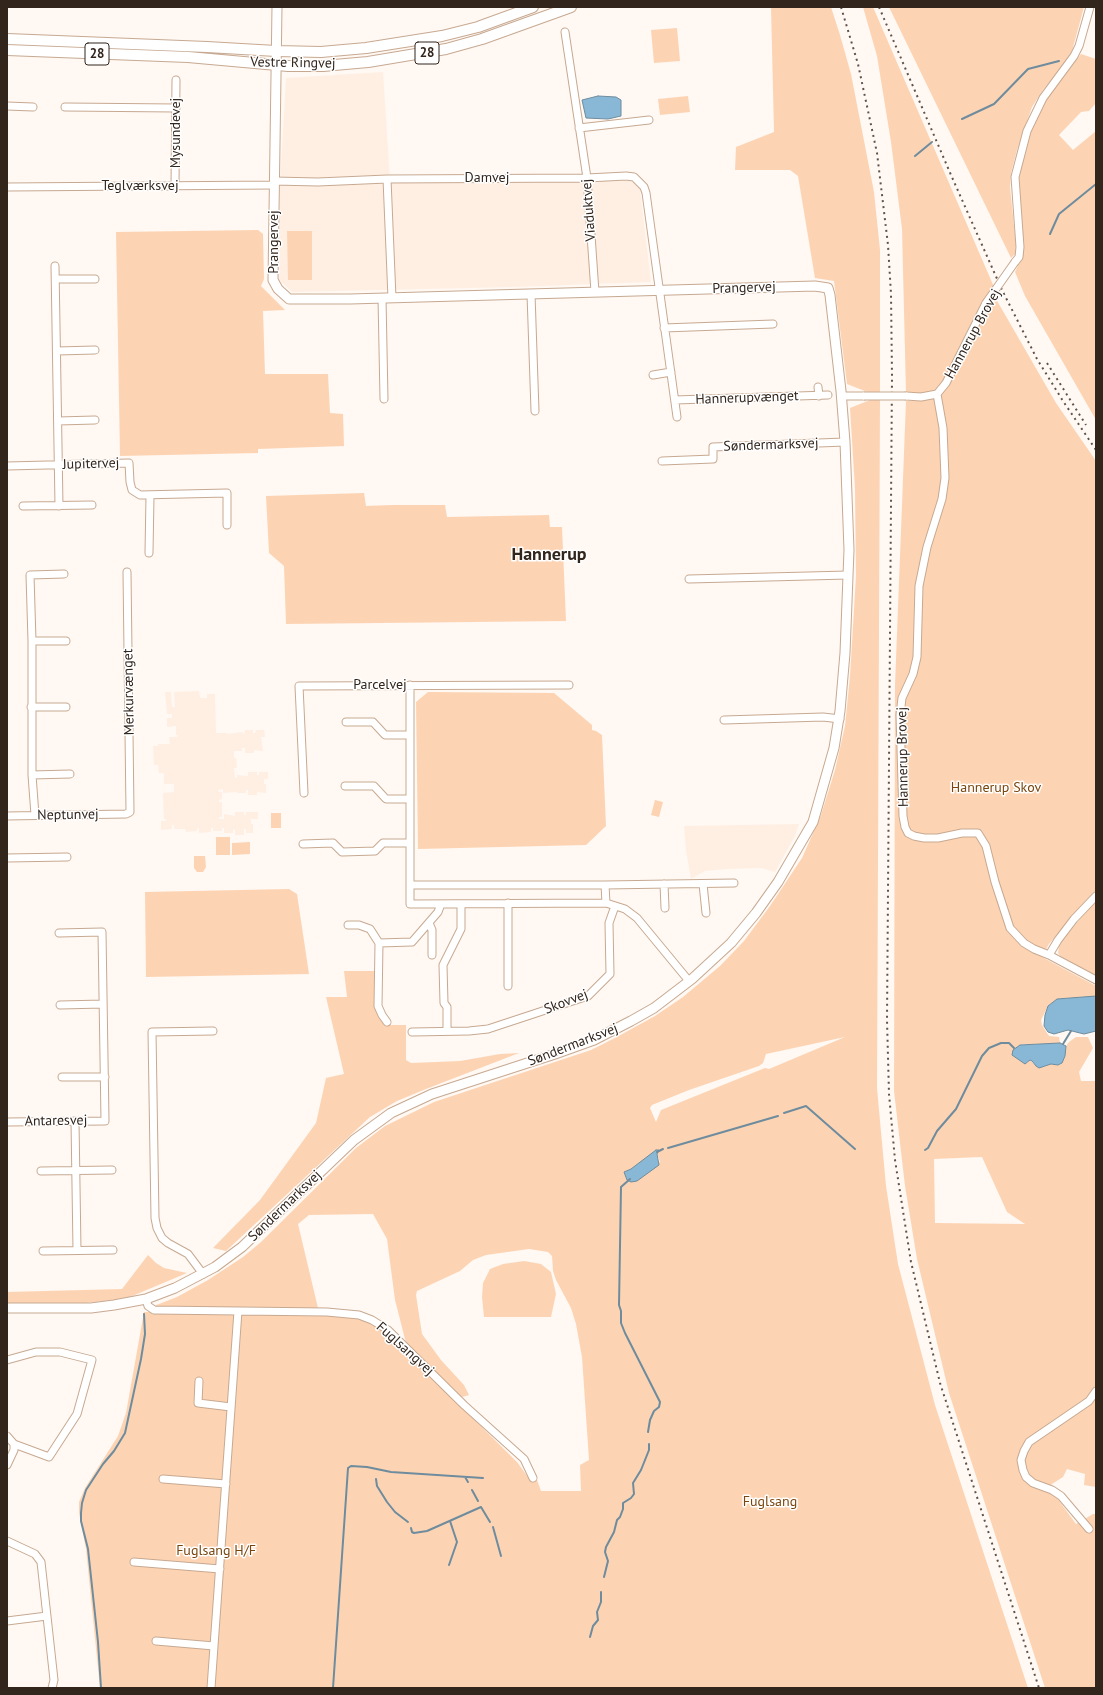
<!DOCTYPE html>
<meta charset="utf-8">
<style>
body{margin:0}
#map{position:relative;width:1103px;height:1695px;overflow:hidden;background:#fff8f3;font-family:"PT Sans",sans-serif}
canvas{display:block}
.frame{position:absolute;inset:0;border:8px solid #31251c;pointer-events:none}
</style>
<div id="map">
<canvas width="1103" height="1695"></canvas>
<div class="frame"></div>
</div>
<script>
const ctx = document.querySelector('canvas').getContext('2d');
ctx.lineJoin = 'round';
function paint(path, color) {
  ctx.fillStyle = color;
  ctx.fill(path, 'evenodd');
}
function shape(rows) {
  const path = new Path2D();
  for (const r of rows) {
    path.moveTo(r[0], r[1]);
    for (let i = 2; i < r.length; i += 2) path.lineTo(r[i], r[i + 1]);
  }
  return path;
}
function trace(path, color, width, dash) {
  ctx.strokeStyle = color;
  ctx.lineWidth = width;
  ctx.lineCap = dash ? 'butt' : 'round';
  ctx.setLineDash(dash || []);
  ctx.stroke(path);
}
function drawText(font, color, halo, rows, align = 'center') {
  ctx.font = font + ' "PT Sans",sans-serif';
  ctx.lineWidth = 3;
  ctx.setLineDash([]);
  ctx.textBaseline = 'middle';
  ctx.strokeStyle = halo;
  ctx.fillStyle = color;
  for (const [text, x, y, turn = 0] of rows) {
    ctx.save();
    ctx.translate(x, y);
    ctx.rotate((+turn || 0) * Math.PI / 180);
    ctx.textAlign = isNaN(turn) ? turn : align;
    if (halo) ctx.strokeText(text, 0, 0);
    ctx.fillText(text, 0, 0);
    ctx.restore();
  }
}
paint(shape([
 [383,72,390,181,639,181,651,282,513,287,292,292,279,280,280,187,286,78],
 [199,691,200,698,207,698,207,694,215,694,216,733,227,733,228,734,242,732,244,734,245,730,253,730,253,733,255,733,256,730,264,730,265,737,261,737,263,751,254,750,254,753,245,753,245,748,242,748,242,751,234,751,234,758,236,758,237,768,234,768,235,778,237,778,237,775,248,776,248,772,257,772,257,775,259,775,259,772,268,772,268,779,264,779,264,784,266,784,266,793,257,792,257,795,248,795,248,790,246,790,246,793,237,793,237,792,223,793,223,789,218,790,219,792,222,792,222,799,219,800,219,802,222,802,222,817,219,817,219,819,224,819,224,814,235,816,235,812,244,812,244,815,246,815,246,812,258,812,258,819,251,819,251,824,253,824,253,833,246,833,246,829,244,829,244,835,235,835,235,830,233,829,233,833,224,833,224,828,222,828,222,831,213,831,213,828,211,828,211,832,199,833,199,828,197,829,197,831,186,832,185,829,174,829,174,825,172,825,172,829,161,830,161,821,166,821,166,819,164,819,163,793,174,792,174,784,164,784,164,773,159,773,158,765,154,765,153,746,158,746,158,744,170,744,169,737,177,737,178,735,176,735,176,726,167,727,167,718,172,718,172,714,167,714,165,692,171,692,172,707,175,707,174,692],
 [799,824,795,836,775,872,761,868,727,869,705,871,691,879,686,850,684,826]
]), '#ffefe3');
paint(shape([
 [771,7,831,7,840,35,851,74,874,192,880,250,880,393,870,393,847,384,834,281,815,278,798,176,790,170,735,170,736,147,774,132],
 [863,7,873,7,994,287,975,315,943,381,938,388,932,392,923,394,906,393,902,229,891,142,877,56],
 [889,7,1084,7,1072,51,1064,64,1043,90,1032,107,1017,150,1011,173,1010,187,1016,245,1015,254,1011,258],
 [677,28,680,61,654,63,651,30],
 [1081,54,1096,59,1096,103,1089,111,1081,112,1059,135,1073,150,1096,131,1096,420,1025,296,1015,272,1023,254,1018,178,1027,142,1042,105],
 [688,96,690,112,660,115,658,99],
 [258,230,263,234,264,279,261,286,285,310,263,311,265,374,328,374,330,413,343,414,344,446,258,449,258,453,120,456,116,232],
 [287,231,312,231,312,280,288,280],
 [996,299,1056,403,1096,461,1096,890,1049,944,1042,957,1096,986,1096,992,1094,997,1057,999,1048,1006,1041,1020,1042,1025,1049,1036,1059,1037,1060,1043,1049,1045,1023,1044,1013,1050,1015,1057,1022,1062,1027,1063,1030,1060,1036,1066,1044,1067,1051,1064,1060,1065,1065,1055,1066,1046,1069,1042,1076,1037,1088,1037,1093,1048,1079,1072,1081,1081,1096,1081,1096,1487,1084,1485,1085,1474,1067,1469,1063,1477,1052,1484,1047,1491,1057,1498,1076,1524,1093,1514,1096,1514,1096,1688,1045,1688,949,1393,917,1259,905,1186,894,1091,895,685,906,401,922,400,940,396,943,393,982,319],
 [982,1157,1007,1212,1025,1224,935,1223,934,1159],
 [870,400,880,400,877,1088,886,1186,898,1264,935,1405,1028,1688,100,1688,86,1549,79,1513,79,1502,85,1488,118,1436,126,1413,144,1312,326,1314,359,1318,371,1323,384,1330,517,1462,528,1477,536,1477,541,1491,581,1491,580,1465,589,1460,582,1357,576,1324,571,1308,556,1280,553,1271,552,1256,548,1252,529,1249,486,1255,473,1260,460,1271,417,1291,416,1295,422,1334,441,1360,464,1385,469,1395,462,1397,458,1395,406,1343,395,1300,387,1239,373,1214,309,1215,298,1224,318,1308,159,1308,154,1306,177,1297,208,1280,243,1257,261,1242,356,1148,385,1126,434,1102,591,1050,615,1038,655,1016,683,997,720,966,744,941,770,906,802,858,821,815,835,770,845,726,850,676,856,576,855,489,850,408],
 [845,1037,769,1069,765,1068,661,1110,656,1122,650,1108,652,1105,689,1090,759,1066,763,1063,766,1054],
 [657,1153,660,1162,624,1172,631,1169],
 [364,493,366,506,392,505,445,505,447,517,549,515,550,527,562,527,566,621,286,624,284,566,269,553,266,496],
 [428,692,554,693,592,725,592,730,596,731,602,735,606,826,586,845,418,849,416,702],
 [655,800,663,802,659,817,651,815],
 [271,813,281,813,281,828,271,828],
 [216,837,230,837,230,855,216,855],
 [250,842,250,854,232,855,232,843],
 [194,856,205,856,206,867,203,872,197,872,194,868],
 [289,889,297,894,309,974,146,977,145,892],
 [1093,903,1096,905,1096,976,1063,960,1058,953,1059,945],
 [344,971,376,971,376,1009,379,1017,388,1025,406,1025,406,1060,411,1063,460,1061,500,1054,519,1053,426,1089,397,1101,370,1117,226,1251,213,1248,260,1200,316,1123,326,1078,344,1074,326,997,347,997],
 [148,1255,156,1263,164,1268,187,1273,130,1297,105,1301,85,1303,7,1303,7,1292,122,1289],
 [524,1261,541,1264,551,1272,556,1294,551,1317,484,1317,482,1297,483,1283,490,1269,503,1264]
]), '#fdd4b3');
const water = shape([
 [598,96,616,97,621,100,621,116,608,119,586,118,582,100,598,96],
 [1096,996,1096,1031,1084,1034,1068,1030,1054,1034,1048,1032,1044,1026,1045,1015,1048,1006,1057,999,1096,996],
 [1060,1043,1066,1046,1065,1056,1062,1063,1058,1065,1051,1064,1039,1068,1036,1066,1032,1061,1030,1060,1025,1064,1012,1055,1013,1050,1020,1045,1060,1043],
 [656,1150,659,1150,657,1154,659,1165,637,1181,631,1182,627,1180,624,1172,631,1169,656,1150]
]);
paint(water, '#88b8d6');
trace(water, '#6e8c9e', 1);
trace(shape([
 [962,119,994,104,1028,69,1059,61],
 [915,156,932,142],
 [1050,234,1059,214,1096,184],
 [1063,1044,1071,1031],
 [784,1113,806,1106,855,1149],
 [668,1148,778,1116],
 [925,1150,928,1148,937,1131,956,1109,982,1056,989,1048,1001,1043,1009,1043,1014,1048],
 [657,1152,663,1149],
 [630,1179,621,1187,619,1305,621,1311,621,1323,625,1333,660,1402,659,1407,654,1411,650,1420,648,1432],
 [465,1477,468,1482],
 [376,1479,377,1486,387,1502,395,1512,408,1522],
 [472,1490,478,1501],
 [493,1527,501,1556],
 [411,1528,412,1532,414,1533,427,1531,481,1507,490,1522],
 [449,1565,457,1542,450,1521],
 [604,1577,608,1561,605,1552,606,1547,614,1532,617,1520,620,1517,623,1509,623,1503,631,1498,634,1494,633,1483,641,1470,649,1450,649,1444],
 [590,1637,593,1626,598,1620,597,1612,601,1602,601,1592],
 [101,1688,98,1642,88,1549,81,1521,81,1513,82,1503,86,1490,103,1464,114,1451,125,1433,141,1359,145,1334,144,1314],
 [333,1688,348,1468,351,1466,367,1467,391,1472,483,1478]
]), '#6e8c9e', 2);
const street = shape([
 [565,32,587,178,595,292],
 [7,106,33,107],
 [65,107,176,108],
 [579,128,649,120],
 [274,181,318,182,387,179],
 [175,186,176,80],
 [7,187,274,185],
 [1015,262,1019,257,1020,247,1015,177,1027,131,1043,98,1074,56,1079,46,1090,7],
 [55,266,59,506],
 [56,279,95,279],
 [531,294,535,411],
 [382,298,384,399],
 [392,298,387,179,587,178,626,176,634,177,644,187,646,193,677,417],
 [664,328,773,324],
 [57,351,95,350],
 [653,375,671,372],
 [818,387,819,396],
 [937,394,943,428,945,478,942,499,927,547,919,586,917,657,913,674,902,698,900,715,903,816,905,827,908,833,914,836,924,838,938,838,962,833,978,833,986,846,995,882,1010,928,1024,943,1034,949,1049,955],
 [841,396,864,396],
 [906,396,921,397,937,394,946,383,986,303],
 [675,400,828,395],
 [58,421,95,420],
 [662,461,713,459,713,447,845,442],
 [7,466,129,463,130,482,132,490,140,495,227,493,227,525],
 [23,506,92,505],
 [149,553,150,496],
 [689,579,848,575],
 [32,641,66,641],
 [410,685,410,904,606,903,625,909,637,918,689,981],
 [31,707,66,707],
 [724,720,823,717,840,719],
 [346,722,373,722,385,735,410,735],
 [32,775,70,774],
 [345,786,374,786,386,799,410,799],
 [304,793,299,686,569,685],
 [35,815,32,775,32,641,30,575,64,574],
 [7,816,126,814,130,812,127,572],
 [303,844,333,843,342,852,375,851,383,843,410,843],
 [7,858,67,857],
 [664,884,665,908],
 [703,884,706,913],
 [410,885,605,885],
 [1096,896,1074,919,1058,940,1049,955,1096,980],
 [508,903,508,986],
 [606,903,605,885,734,883],
 [429,923,432,930,432,955],
 [348,925,359,925,370,929,379,943,412,942,438,912,441,904],
 [379,943,378,1006,382,1015,387,1022],
 [60,1005,103,1004],
 [447,1031,447,1007,444,1003,443,965,461,929,461,904],
 [412,1032,469,1031,488,1029,588,996,610,974,609,923,615,906],
 [62,1077,105,1077],
 [75,1121,77,1250],
 [7,1122,105,1121,102,932,59,933],
 [41,1171,112,1170],
 [43,1251,113,1250],
 [203,1274,188,1254,168,1243,162,1238,157,1228,155,1218,152,1032,213,1031],
 [146,1299,148,1306,154,1310,327,1312,359,1315,372,1320,388,1330,464,1405,524,1459,533,1478],
 [7,1360,36,1352,60,1352,92,1360,77,1414,49,1457,14,1444],
 [199,1381,198,1403,231,1407],
 [7,1436,14,1444,14,1450,7,1465],
 [163,1479,226,1484],
 [1089,1529,1061,1496,1052,1490,1033,1483,1026,1477,1023,1470,1021,1460,1024,1451,1029,1442,1089,1401,1096,1391],
 [7,1541,35,1554,41,1562,54,1680,52,1688],
 [134,1562,220,1569],
 [7,1621,47,1616],
 [156,1641,214,1646],
 [211,1688,238,1311]
]);
const secondary = shape([
 [7,1308,91,1308,114,1305,146,1299,175,1288,215,1267,242,1247,354,1140,391,1113,432,1094,555,1054,594,1040,631,1021,654,1008,692,979,731,943,756,913,778,882,813,822,834,748,840,711,845,653,849,550,845,442,841,391,830,295,828,288,815,286,350,299,289,299,278,289,273,280,277,7]
]);
const primary = shape([
 [7,39,207,47,276,51,321,52,366,48,442,36,478,27,533,7],
 [7,50,188,57,288,66,323,66,368,62,446,49,482,39,571,7]
]);
trace(street, '#c7a991', 9);
trace(secondary, '#c7a991', 11);
trace(primary, '#c7a991', 12);
trace(street, '#fff', 7);
trace(secondary, '#fff', 9);
trace(primary, '#fff', 10);
trace(shape([
 [841,7,858,64,877,153,888,245,891,294,892,376,887,1020,889,1094,895,1160,911,1262,940,1383,1039,1688],
 [879,7,951,175,1002,290,1037,359,1063,401,1096,450],
 [1047,363,1086,425]
]), '#5e534b', 2, [2, 4]);
const streetBridge = shape([
 [986,303,1015,262],
 [864,396,906,396]
]);
trace(streetBridge, '#c7a991', 9, []);
trace(streetBridge, '#fff', 7);
for (const [x, y, w] of [
 [427,53,24],
 [97,54,24]
]) {
  const box = new Path2D();
  box.roundRect(x - w / 2, y - 11, w, 22, 3);
  ctx.fillStyle = '#fff';
  ctx.fill(box);
  trace(box, '#31251c', 1);
}
drawText('bold 13px', '#31251c', null, [
 ["28",427,53],
 ["28",97,54]
]);
drawText('14px', '#31251c', '#fff', [
 ["Vestre Ringvej",293,63,1],
 ["Mysundevej",176,133,-90],
 ["Damvej",487,178],
 ["Teglværksvej",140,186],
 ["Viaduktvej",589,210,-94],
 ["Prangervej",274,242,-90],
 ["Prangervej",744,288,-2],
 ["Hannerup Brovej",973,334,-61],
 ["Hannerupvænget",747,398,-2],
 ["Søndermarksvej",771,445,-2],
 ["Jupitervej",91,464,-2],
 ["Parcelvej",380,685],
 ["Merkurvænget",129,692,-91],
 ["Hannerup Brovej",903,757,-91],
 ["Neptunvej",68,815,-1],
 ["Skovvej",566,1002,-21],
 ["Søndermarksvej",573,1045,-21],
 ["Antaresvej",56,1121,-1],
 ["Søndermarksvej",285,1206,-44],
 ["Fuglsangvej",405,1349,42]
]);
drawText('14px', '#7a460e', '#fff', [
 ["Hannerup Skov",996,788],
 ["Fuglsang",770,1502],
 ["Fuglsang H/F",216,1551]
]);
drawText('bold 18px', '#31251c', '#fff', [
 ["Hannerup",549,555]
]);
</script>
